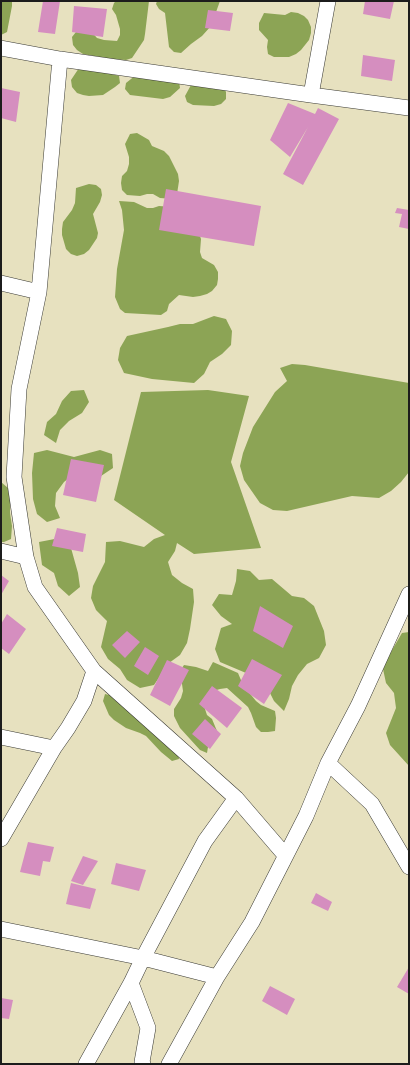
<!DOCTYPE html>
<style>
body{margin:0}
#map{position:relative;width:410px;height:1065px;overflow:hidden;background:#e7e1bf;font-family:Sriracha,sans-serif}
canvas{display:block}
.frame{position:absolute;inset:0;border:2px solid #1c1c1c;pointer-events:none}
</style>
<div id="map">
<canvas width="410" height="1065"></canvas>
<div class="frame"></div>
</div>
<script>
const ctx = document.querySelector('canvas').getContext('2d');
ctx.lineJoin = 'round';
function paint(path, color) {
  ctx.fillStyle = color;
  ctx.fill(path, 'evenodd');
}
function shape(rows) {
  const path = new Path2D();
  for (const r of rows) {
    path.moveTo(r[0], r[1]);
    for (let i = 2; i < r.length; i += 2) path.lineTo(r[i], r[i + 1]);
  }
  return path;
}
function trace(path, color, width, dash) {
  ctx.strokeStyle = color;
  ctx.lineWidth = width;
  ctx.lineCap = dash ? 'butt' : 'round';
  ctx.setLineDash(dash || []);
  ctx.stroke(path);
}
paint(shape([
 [1,1,12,1,12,6,7,32,1,35,2,6],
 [116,1,149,1,145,34,144,40,132,58,126,60,111,59,83,54,77,50,73,45,72,37,76,32,88,28,97,38,104,40,117,41,120,35,120,29,116,15,112,9,114,3],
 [157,1,220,1,211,26,202,36,191,44,181,53,174,52,169,47,165,13,159,9,156,4],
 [291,12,298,13,304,16,308,20,311,27,311,33,309,40,301,50,296,54,289,57,274,57,268,54,267,47,268,40,259,30,259,23,264,13,285,15],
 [79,68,100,71,119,76,120,83,115,87,103,95,89,96,83,95,77,93,72,87,71,80],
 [136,75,179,81,180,88,170,97,163,99,130,95,125,89,126,83],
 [191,85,223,86,226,92,226,99,221,104,214,106,193,105,187,102,185,96],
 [137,133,149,140,152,146,164,151,169,156,178,174,179,181,177,194,173,199,160,198,153,194,147,194,140,196,127,195,122,190,121,183,122,176,127,171,129,164,129,157,125,144,130,134],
 [89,184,96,185,101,189,102,195,100,202,93,214,98,233,97,238,89,250,84,254,77,256,71,254,66,249,62,235,62,229,63,222,72,210,75,203,76,188],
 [119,201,134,202,147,208,153,208,159,206,172,207,199,233,201,239,200,252,202,258,214,265,218,272,218,279,217,285,212,291,207,294,200,296,193,297,179,295,169,304,167,311,161,315,125,313,120,309,115,297,117,269,124,230,122,210],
 [214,316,226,319,232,331,231,345,222,354,210,362,204,374,194,383,152,379,124,373,118,360,120,348,127,336,168,327,180,324,193,324],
 [292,364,305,365,409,383,409,472,401,482,391,491,379,498,352,496,287,511,273,510,260,503,244,480,240,466,243,453,253,427,275,392,287,381,280,368],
 [84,390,89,402,82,413,69,421,60,430,56,443,44,435,47,422,56,414,62,401,71,391],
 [208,390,249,396,231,462,261,548,194,554,177,543,175,551,168,562,172,575,182,583,193,589,194,602,190,629,187,643,180,655,169,663,154,685,140,688,127,680,120,669,108,659,101,647,107,621,96,610,91,598,93,586,105,562,106,542,120,541,144,547,154,539,165,535,114,500,141,392],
 [47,450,74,457,100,450,112,454,113,468,101,476,74,474,64,482,56,493,55,506,60,518,47,522,37,514,33,499,32,473,34,453],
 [1,482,8,488,12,500,10,506,10,513,12,526,11,539,4,542,1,542],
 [65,537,71,548,78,573,80,587,69,596,58,586,54,573,42,565,39,542],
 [237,569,250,571,259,580,272,579,292,596,304,598,314,606,324,631,326,645,319,658,307,664,298,675,292,686,289,699,284,711,274,701,268,689,246,673,220,662,215,649,221,628,232,624,221,616,212,605,219,594,232,595,236,581],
 [409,632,409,766,390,745,386,733,396,708,394,693,386,683,383,669,388,657,402,633],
 [213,662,238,673,243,685,256,701,261,705,275,711,276,718,275,731,268,732,261,732,256,727,251,713,248,707,227,688,220,689,213,691,205,709,207,715,212,719,217,731,208,747,207,753,200,750,180,728,174,716,174,709,181,698,183,691,182,684,180,671,184,665,196,667,208,671],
 [105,694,121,698,178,753,179,759,172,761,161,752,146,736,140,733,126,728,114,720,109,715,103,701]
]), '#8ca455');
paint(shape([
 [43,1,60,1,55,34,38,32],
 [365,1,394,1,390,19,363,14],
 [74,6,107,9,103,37,72,32],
 [208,10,233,13,230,31,205,28],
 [363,55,395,60,392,81,361,76],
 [1,88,20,92,16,122,1,118],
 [288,103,315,114,318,108,339,119,303,185,283,174,308,127,290,157,270,140],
 [166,189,261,206,254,246,159,230],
 [397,208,409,210,409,229,399,227,402,214,395,213],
 [71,459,104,465,96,502,63,495],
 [57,528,86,534,83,552,52,546],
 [1,575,9,581,1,595],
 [260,606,293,626,283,648,253,631],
 [7,614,26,629,9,654,1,648,1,624],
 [127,631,140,642,125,658,112,645],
 [145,647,159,656,148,675,134,666],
 [252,659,282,675,264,704,238,686],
 [167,660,189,670,170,706,150,695],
 [212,686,242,708,227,728,199,704],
 [205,719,221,734,210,749,192,734],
 [28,842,54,847,50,862,43,861,40,876,20,872],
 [83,856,98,861,83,885,71,881],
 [116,863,146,870,139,891,111,884],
 [71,883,96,889,90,909,66,904],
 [316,893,332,902,328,911,311,903],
 [409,967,409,994,397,987],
 [270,986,295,999,287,1015,262,1001],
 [1,998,13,1000,9,1019,1,1018]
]), '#d58ebf');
const street = shape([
 [1,48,60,59,311,95,409,108],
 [311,95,328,1],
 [1,283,39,292],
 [1,551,26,557],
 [94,671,236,798,285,855],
 [1,737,54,748],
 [328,763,372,804,409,867],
 [1,839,54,748,68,728,84,701,94,671,35,587,26,557,14,477,19,389,39,292,60,59],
 [1,929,143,958,217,977],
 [131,983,148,1028,142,1062,143,1064],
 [86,1064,131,983,143,958,205,841,236,798],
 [169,1064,217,977,252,922,306,816,328,763,358,706,409,594]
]);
trace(street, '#3a3a34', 16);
trace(street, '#fff', 15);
</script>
